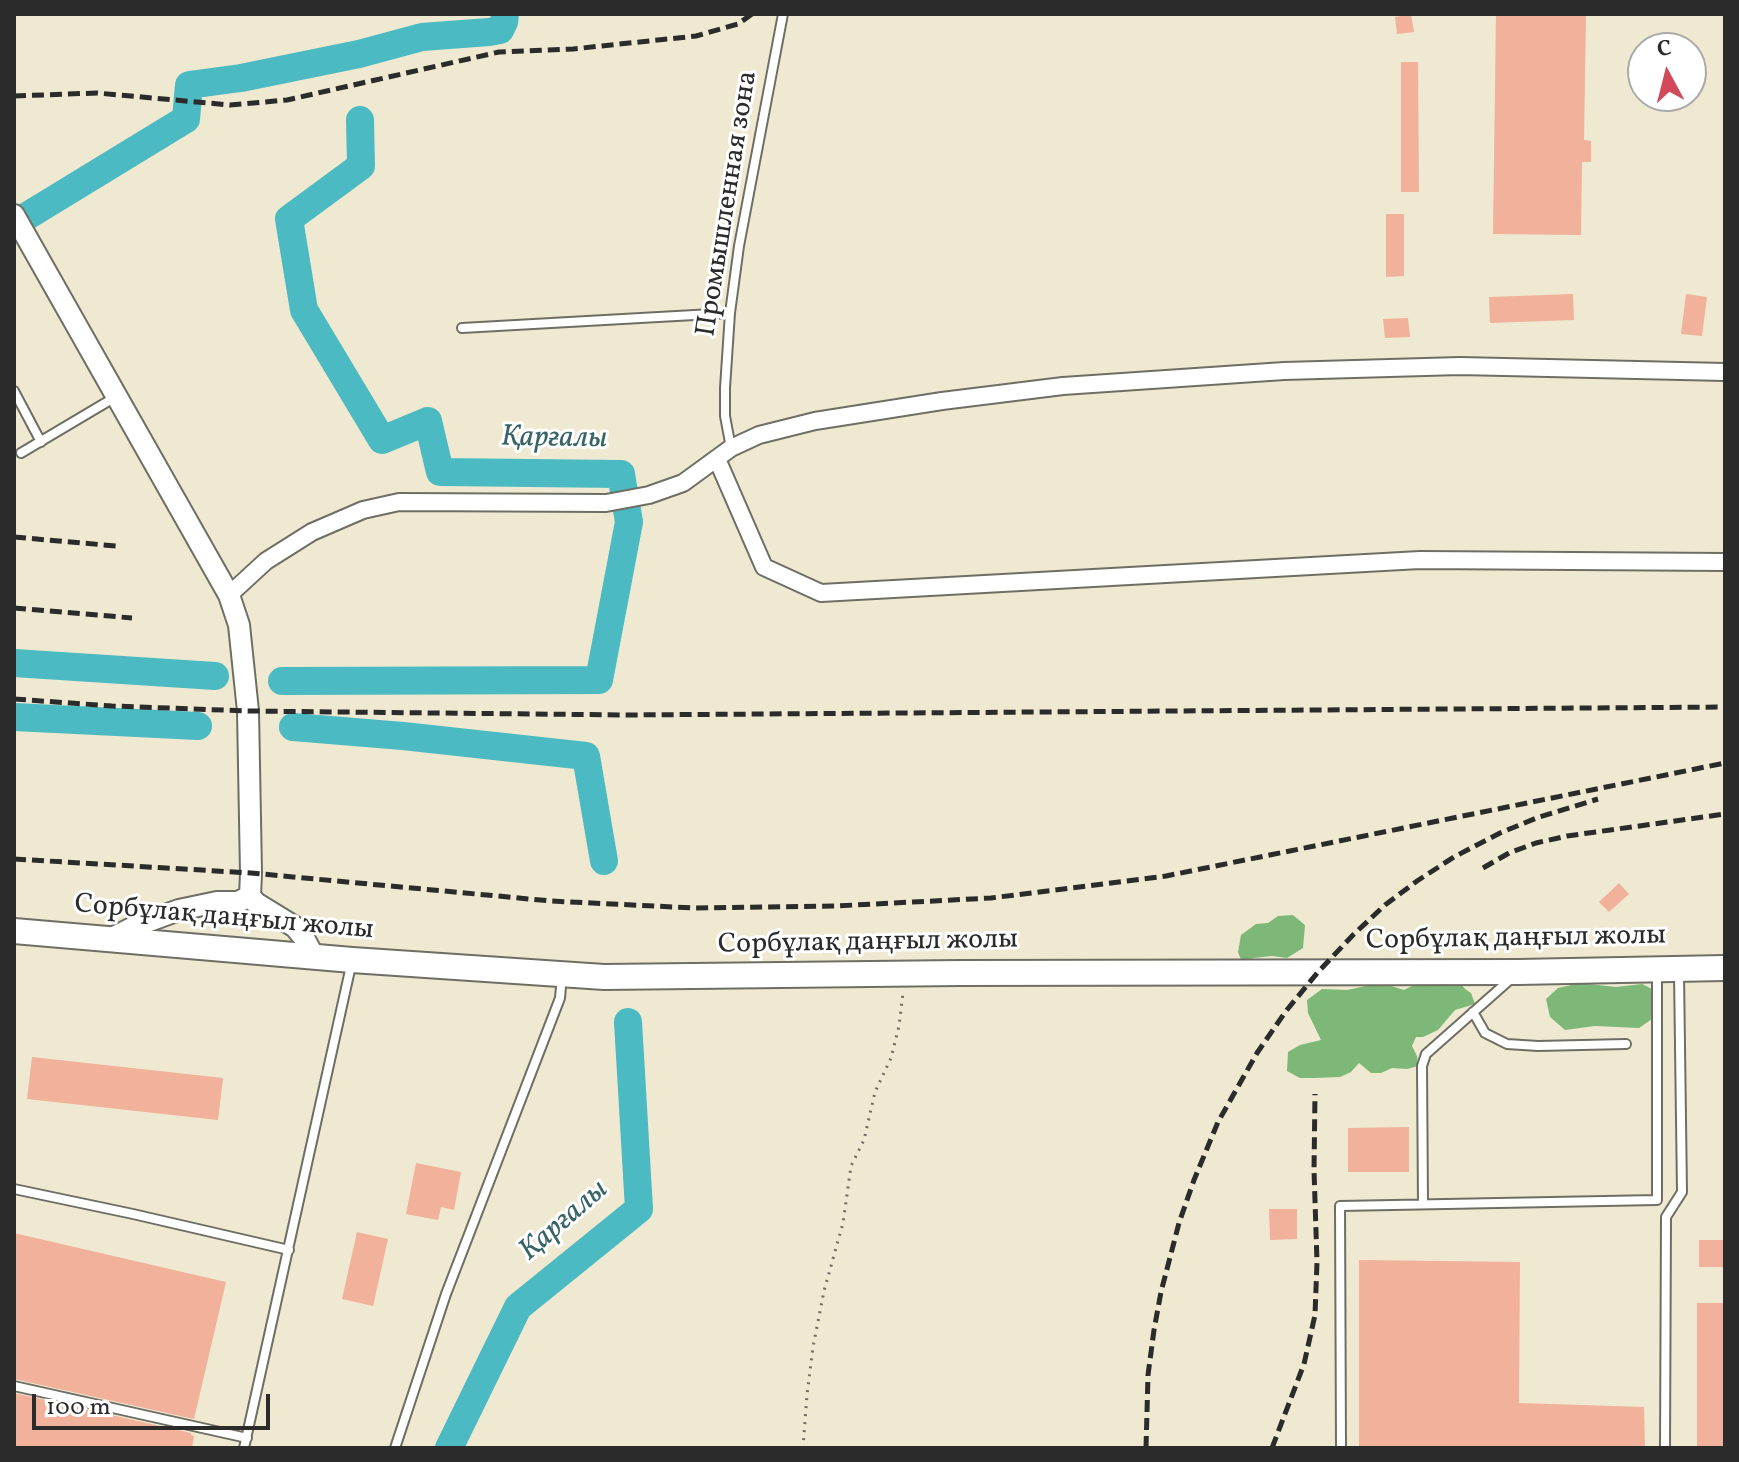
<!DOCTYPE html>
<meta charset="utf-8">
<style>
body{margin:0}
#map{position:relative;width:1739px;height:1462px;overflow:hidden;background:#eee9d0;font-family:Vollkorn,serif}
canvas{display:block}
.frame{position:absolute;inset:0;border:16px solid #2b2b2b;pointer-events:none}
.north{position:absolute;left:1627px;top:32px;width:80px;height:80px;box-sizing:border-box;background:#fff;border:2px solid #aaa;border-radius:50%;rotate:353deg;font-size:22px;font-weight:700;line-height:32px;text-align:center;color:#2b2b2b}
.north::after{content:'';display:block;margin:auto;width:28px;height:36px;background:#d1495b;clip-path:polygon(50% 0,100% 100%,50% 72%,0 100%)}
.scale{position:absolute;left:32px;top:1394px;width:238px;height:36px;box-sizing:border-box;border:4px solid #2b2b2b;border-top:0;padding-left:10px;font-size:24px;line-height:28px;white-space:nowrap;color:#2b2b2b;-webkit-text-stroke:6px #fff;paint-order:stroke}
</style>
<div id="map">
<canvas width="1739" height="1462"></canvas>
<div class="frame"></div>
<div class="north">С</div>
<div class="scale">100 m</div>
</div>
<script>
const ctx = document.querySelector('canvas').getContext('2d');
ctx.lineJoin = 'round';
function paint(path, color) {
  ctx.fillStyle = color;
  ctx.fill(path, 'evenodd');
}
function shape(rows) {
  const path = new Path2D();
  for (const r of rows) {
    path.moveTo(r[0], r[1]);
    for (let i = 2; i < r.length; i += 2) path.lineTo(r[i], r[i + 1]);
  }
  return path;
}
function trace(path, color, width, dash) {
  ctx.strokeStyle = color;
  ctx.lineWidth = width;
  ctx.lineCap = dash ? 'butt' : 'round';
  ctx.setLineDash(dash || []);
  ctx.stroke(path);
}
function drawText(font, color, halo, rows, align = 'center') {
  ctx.font = font + ' Vollkorn,serif';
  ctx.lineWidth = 6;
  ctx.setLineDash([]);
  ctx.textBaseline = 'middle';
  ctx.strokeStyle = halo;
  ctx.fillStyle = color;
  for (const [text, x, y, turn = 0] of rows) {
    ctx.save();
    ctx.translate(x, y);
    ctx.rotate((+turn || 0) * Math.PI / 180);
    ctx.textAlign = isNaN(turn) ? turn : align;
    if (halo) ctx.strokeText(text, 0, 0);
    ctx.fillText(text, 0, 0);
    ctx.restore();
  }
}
paint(shape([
 [1293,915,1305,925,1303,948,1287,958,1272,956,1254,958,1242,962,1238,952,1241,935,1256,924,1268,923,1278,916],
 [1457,978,1465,989,1471,993,1475,1004,1455,1010,1438,1030,1423,1037,1416,1037,1412,1046,1417,1056,1418,1066,1407,1069,1392,1068,1381,1073,1371,1073,1359,1063,1351,1072,1340,1077,1315,1078,1300,1078,1287,1071,1288,1052,1300,1045,1321,1040,1308,1013,1307,1000,1322,989,1347,990,1366,986,1391,986,1404,990,1420,982],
 [1580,983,1616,987,1642,984,1654,990,1660,1006,1652,1019,1639,1028,1595,1026,1565,1030,1550,1017,1546,999,1558,988]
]), '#7eb878');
trace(shape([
 [14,224,186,119,189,85,241,78,359,54,422,37,489,32,500,30,504,22,505,14],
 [14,663,215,676],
 [282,681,599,680,629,522,621,474,440,472,428,421,382,440,304,310,289,219,361,166,360,120],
 [14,717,198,726],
 [293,727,403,736,586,756,604,861],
 [449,1448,518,1307,639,1209,628,1022]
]), '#4bbac2', 28);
paint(shape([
 [1411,14,1414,32,1397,34,1395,17],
 [1496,14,1586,14,1584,140,1591,141,1591,162,1582,162,1581,235,1493,234],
 [1401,62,1418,62,1419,192,1401,192],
 [1386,214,1404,214,1404,276,1386,277],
 [1573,294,1574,320,1490,323,1489,297],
 [1686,294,1707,297,1702,336,1681,334],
 [1408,318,1410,337,1385,338,1383,319],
 [1619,883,1629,894,1609,912,1599,902],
 [32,1057,223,1078,218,1120,27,1099],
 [1409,1127,1409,1172,1348,1172,1348,1128],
 [416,1163,461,1172,454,1210,441,1207,438,1220,406,1214],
 [1269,1209,1297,1209,1297,1239,1270,1240],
 [357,1232,388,1239,373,1306,342,1299],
 [14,1233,226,1282,194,1419,14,1379],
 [1699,1240,1725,1240,1725,1267,1699,1267],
 [1359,1260,1520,1262,1519,1403,1644,1407,1645,1448,1359,1448],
 [1697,1303,1725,1303,1725,1448,1697,1448],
 [14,1393,191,1433,191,1435,194,1436,192,1448,14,1448]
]), '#f2b19a');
const service = shape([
 [462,328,730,313],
 [14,391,41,442],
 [731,448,725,416,725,388,730,313,739,246,783,14],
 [21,453,117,396],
 [1473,1012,1485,1033,1507,1044,1538,1046,1626,1044],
 [14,1189,133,1214,289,1250],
 [1423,1204,1422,1066,1426,1054,1513,977],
 [14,1386,247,1438],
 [244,1448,352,961],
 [395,1448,446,1294,560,998,562,975],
 [1341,1448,1340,1206,1657,1200,1657,974],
 [1665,1448,1666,1217,1682,1192,1679,973]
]);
const minor = shape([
 [717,459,764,567,821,593,1420,560,1725,562],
 [229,595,266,561,312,532,363,510,399,502,606,503,649,495,683,483,731,448,759,435,815,421,942,401,1063,386,1284,371,1460,366,1725,372]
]);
const tertiary = shape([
 [14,215,229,595,239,625,248,711,251,873,250,896,256,903,295,927,304,938,314,957],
 [108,940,138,925,179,910,217,902,238,902,250,896]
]);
const primary = shape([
 [14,931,352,960,604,977,959,973,1518,972,1725,968]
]);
trace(service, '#6f6e65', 12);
trace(minor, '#6f6e65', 20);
trace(tertiary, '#6f6e65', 24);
trace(primary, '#6f6e65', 28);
trace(shape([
 [803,1448,807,1395,813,1347,824,1291,843,1223,851,1166,864,1140,875,1092,891,1058,899,1026,903,993]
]), '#6f6e65', 3, [2, 6]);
trace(service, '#fff', 8);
trace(minor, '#fff', 16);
trace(tertiary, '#fff', 20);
trace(primary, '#fff', 24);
trace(shape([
 [14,96,97,93,230,105,287,100,499,52,573,49,696,36,738,24,752,14],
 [14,537,116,546],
 [14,608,132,618],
 [14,699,112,706,248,711,626,715,1725,707],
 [14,859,251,873,551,901,694,908,835,906,991,898,1166,876,1725,763],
 [1483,868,1509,853,1536,843,1567,836,1725,814],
 [1146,1448,1148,1375,1154,1330,1161,1292,1179,1223,1194,1180,1218,1122,1257,1053,1286,1011,1318,972,1354,934,1385,905,1417,881,1454,857,1500,833,1539,817,1598,799],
 [1272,1448,1304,1364,1315,1315,1317,1262,1314,1170,1315,1094]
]), '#2b2b2b', 5, [12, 6]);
drawText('28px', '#2b2b2b', '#fff', [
 ["Промышленная зона",729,204,-81],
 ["Сорбұлақ даңғыл жолы",224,919,5],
 ["Сорбұлақ даңғыл жолы",1516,940,-1],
 ["Сорбұлақ даңғыл жолы",868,944,-1]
]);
drawText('italic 30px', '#386467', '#fff', [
 ["Қарғалы",554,440,1],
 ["Қарғалы",565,1222,-41]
]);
</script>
